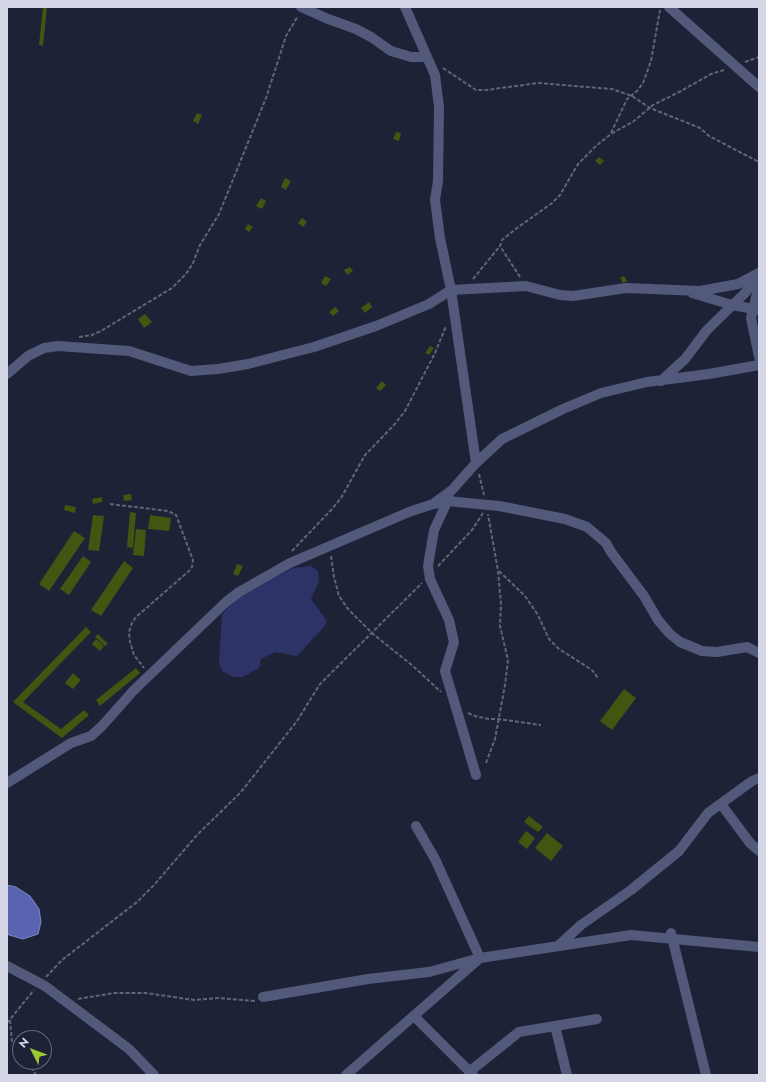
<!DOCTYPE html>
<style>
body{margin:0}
#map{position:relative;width:766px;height:1082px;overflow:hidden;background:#1e2237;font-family:Jost,sans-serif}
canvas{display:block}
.frame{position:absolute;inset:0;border:8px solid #d4d7e5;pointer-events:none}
.north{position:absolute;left:12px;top:1030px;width:40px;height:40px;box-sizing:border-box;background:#1e2237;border:1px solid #676a7d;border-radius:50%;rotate:312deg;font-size:11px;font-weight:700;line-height:16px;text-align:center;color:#d4d7e5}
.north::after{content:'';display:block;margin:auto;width:14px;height:18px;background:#9bcb33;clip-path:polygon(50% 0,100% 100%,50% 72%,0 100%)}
</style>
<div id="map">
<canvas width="766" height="1082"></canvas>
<div class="frame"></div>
<div class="north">N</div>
</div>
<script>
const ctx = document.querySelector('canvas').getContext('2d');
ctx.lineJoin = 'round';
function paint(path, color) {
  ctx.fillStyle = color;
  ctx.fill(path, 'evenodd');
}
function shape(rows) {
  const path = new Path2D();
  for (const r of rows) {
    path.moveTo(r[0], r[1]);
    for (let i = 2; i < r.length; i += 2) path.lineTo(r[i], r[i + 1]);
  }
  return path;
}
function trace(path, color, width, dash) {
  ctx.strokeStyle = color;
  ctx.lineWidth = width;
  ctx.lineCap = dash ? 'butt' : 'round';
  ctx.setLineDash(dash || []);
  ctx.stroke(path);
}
paint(shape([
 [311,566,318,571,319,581,311,599,327,621,324,627,297,656,275,652,261,659,259,668,242,677,234,677,222,671,219,662,222,614,228,608,236,598,293,568]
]), '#2d3367');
const water = shape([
 [7,885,16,887,30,896,39,909,41,922,38,934,23,939,9,935,7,933,7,885]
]);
paint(water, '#5964b1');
trace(water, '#7e86c1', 1);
paint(shape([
 [43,7,47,7,43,46,39,45],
 [197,113,202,115,198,124,193,121],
 [396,132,401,133,399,141,393,139],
 [599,157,604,161,600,165,595,161],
 [285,178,291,181,286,190,281,187],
 [261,198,266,201,262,209,256,206],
 [302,218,307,222,303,227,298,223],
 [248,224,253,227,249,232,245,229],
 [350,267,353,271,347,275,344,270],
 [325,276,331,279,326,286,321,283],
 [624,276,627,281,623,283,620,278],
 [369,302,372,307,365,313,361,308],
 [335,307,339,311,333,316,329,312],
 [145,314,152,322,144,328,138,319],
 [430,346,434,348,429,355,425,353],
 [382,381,386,385,380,391,376,388],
 [131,494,132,500,124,501,123,495],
 [102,497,102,502,93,504,92,499],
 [65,505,76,507,75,513,64,510],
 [130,512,136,513,133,548,127,547],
 [93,515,104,516,99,551,88,550],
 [150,515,171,518,169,531,148,529],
 [136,529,146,530,144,556,133,555],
 [74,531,85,538,49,591,39,584],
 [83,556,91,562,69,595,60,589],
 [124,561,133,568,101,616,91,610],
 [237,564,243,566,238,576,233,574],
 [86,627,91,632,23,702,61,729,84,710,89,715,62,738,13,702],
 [98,634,108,644,105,646,95,637],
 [96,639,104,646,100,651,92,644],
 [136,668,140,673,100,706,96,700],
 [73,673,81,680,73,689,65,683],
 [624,689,636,698,612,730,600,721],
 [529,816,543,827,538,832,524,822],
 [526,831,535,838,527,849,518,842],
 [547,833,563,846,551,861,535,848]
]), '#415611');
trace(shape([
 [758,7,759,9],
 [745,62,759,57],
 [443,68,476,90,486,90,538,83,612,89,632,96,650,108,700,128,709,136,759,162],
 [611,133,627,99,638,90,643,83,651,61,660,10],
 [520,277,500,246,502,240,517,228,552,203,560,195,578,164,597,145,611,134,634,121,653,105,681,91,711,74,724,70],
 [473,279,500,246],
 [79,337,92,335,101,331,172,288,186,274,193,263,200,245,219,214,266,98,286,36,298,16],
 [479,474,484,495],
 [110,504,168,511,176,515,193,560,192,567,189,571,136,617,132,623,129,632,130,642,134,655,144,668],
 [292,551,332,509,341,498,365,455,394,425,405,411,435,353,446,326],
 [331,556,334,577,339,596,348,609,372,633,414,667,441,692],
 [438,566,472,530,483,513],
 [499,571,525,596,538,615,549,639,559,649,592,670,598,678],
 [468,713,475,716,489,719,498,719,541,725],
 [486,763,495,739,505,685,508,660,500,626,501,604,498,571,488,514],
 [46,977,62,960,137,902,154,885,197,835,241,792,297,721,320,684,422,583],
 [78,999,114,993,146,993,194,1000,218,998,255,1001],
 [10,1020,12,1042,20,1052],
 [7,1023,34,990],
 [28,1062,36,1075]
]), '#626578', 2, [4, 2]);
trace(shape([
 [301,7,328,19,356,29,371,37,391,51,411,57,427,57],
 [405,7,435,75,439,107,438,181,435,200,440,238,451,290,476,463],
 [669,7,759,87],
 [759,285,751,318,759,357],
 [692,293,732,305,759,310],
 [7,374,28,356,44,348,58,346,129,351,191,371,218,369,248,364,314,347,376,326,429,304,451,290,526,286,560,295,573,296,626,288,700,291,738,284,759,273],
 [661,381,685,359,707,330,744,294,759,276],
 [449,498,434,530,428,566,430,579,449,620,454,642,445,671,476,775],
 [435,504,447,501,499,506,565,519,587,527,606,543,611,552,644,596,658,620,669,633,680,642,702,651,717,652,747,647,759,653],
 [7,783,71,743,91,736,102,726,134,690,226,602,239,592,290,563,409,512,433,504,452,490,476,463,502,439,563,409,601,393,647,382,709,374,759,365],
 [721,804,750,843,759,851],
 [671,933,706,1075],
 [558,946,581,925,631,890,679,851,708,813,752,781,759,778],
 [7,966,45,986,129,1049,154,1075],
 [263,997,368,979,429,972,480,958,435,859,416,826],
 [414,1016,473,1075],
 [555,1026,567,1075],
 [469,1072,519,1032,597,1019],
 [346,1075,480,958,631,935,759,947]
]), '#52597a', 10);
</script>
